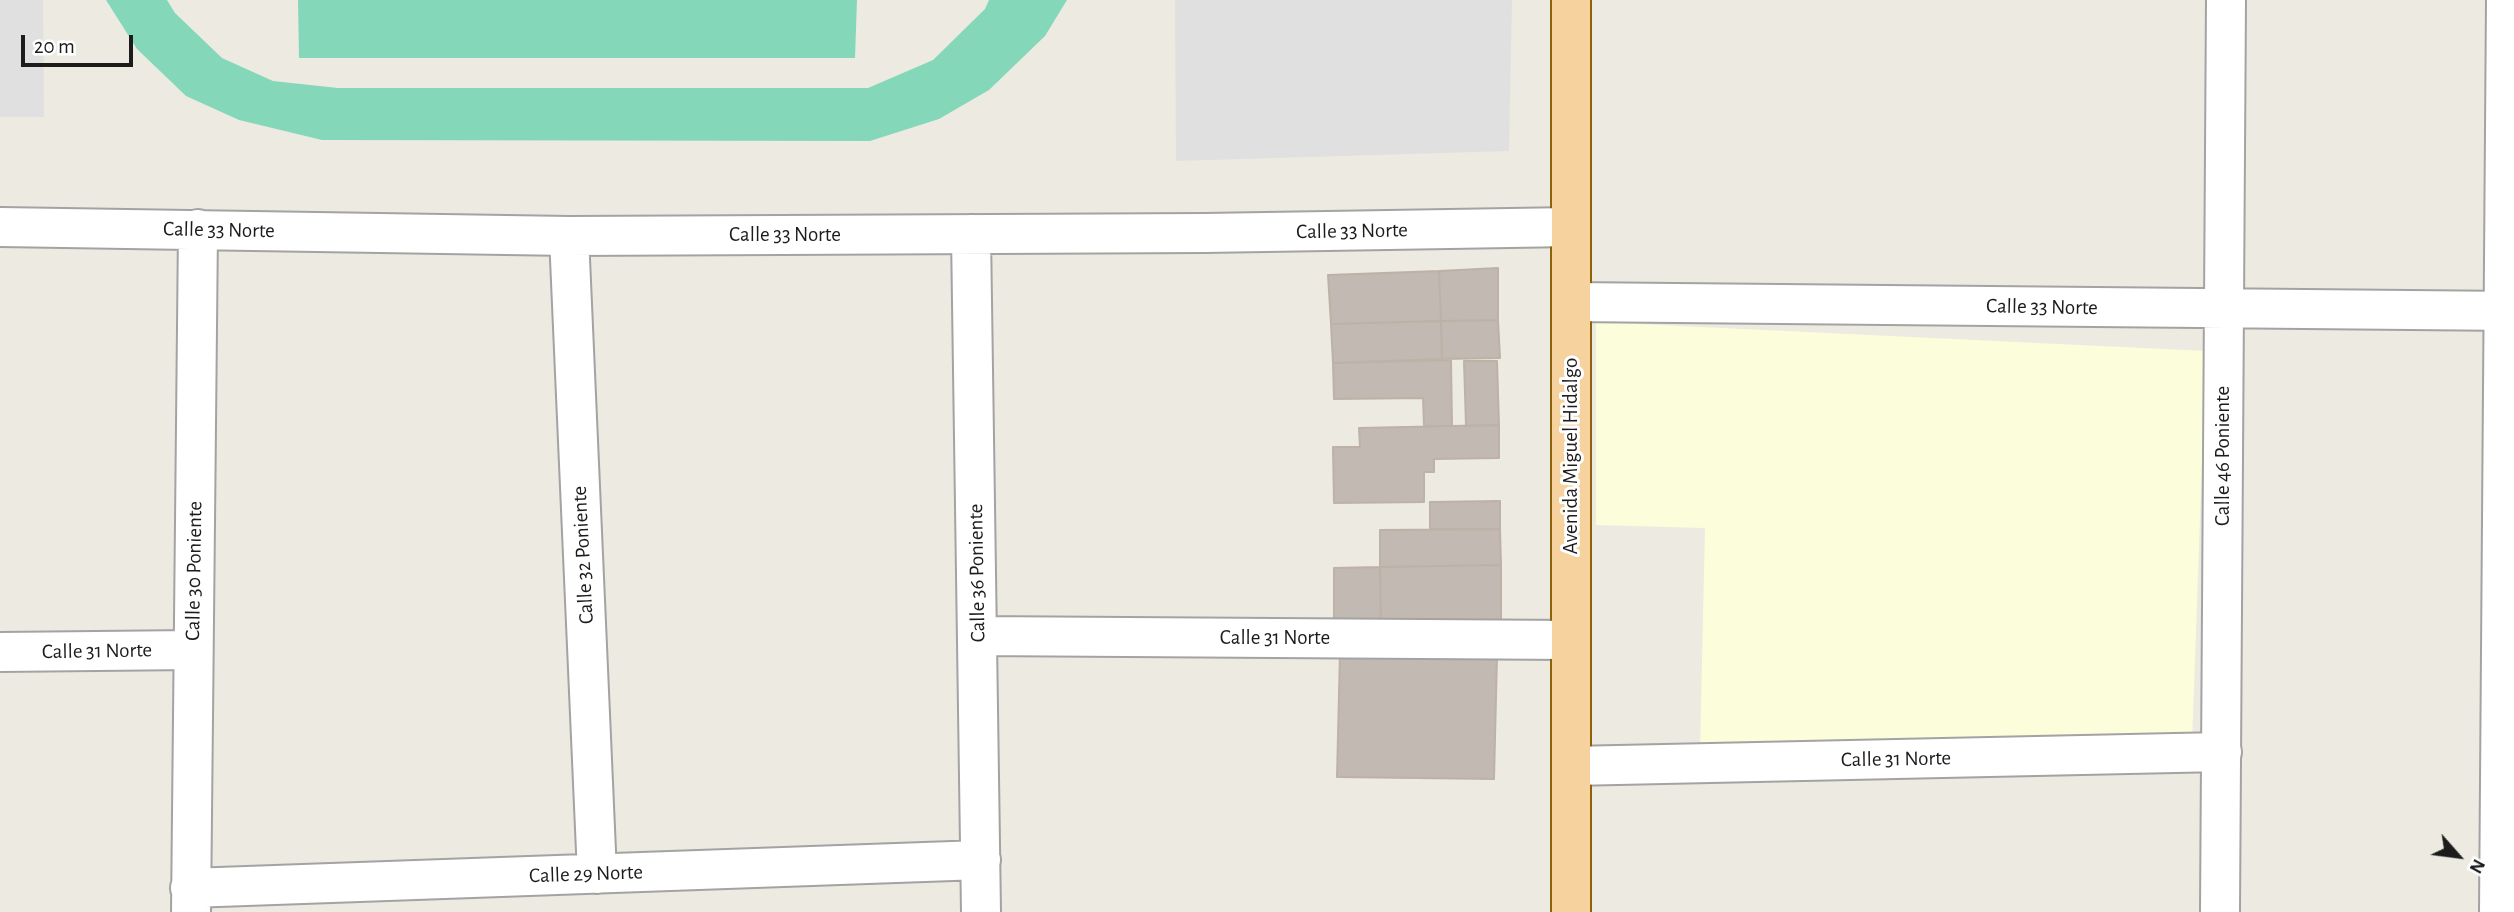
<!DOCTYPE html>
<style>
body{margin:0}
#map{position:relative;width:2514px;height:912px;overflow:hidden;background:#edeae2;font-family:"Alegreya Sans",sans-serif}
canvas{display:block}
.north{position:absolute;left:2423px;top:821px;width:70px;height:70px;-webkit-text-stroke:5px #fff;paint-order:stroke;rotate:118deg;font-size:19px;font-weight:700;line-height:28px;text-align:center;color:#1c1c1c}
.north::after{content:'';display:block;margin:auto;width:24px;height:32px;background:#1c1c1c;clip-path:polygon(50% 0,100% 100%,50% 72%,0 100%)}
.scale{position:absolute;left:21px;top:35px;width:112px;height:32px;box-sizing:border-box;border:4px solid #1c1c1c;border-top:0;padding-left:9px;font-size:21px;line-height:24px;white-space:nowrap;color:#1c1c1c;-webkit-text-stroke:5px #fff;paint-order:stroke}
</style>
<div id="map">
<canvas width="2514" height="912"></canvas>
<div class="north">N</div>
<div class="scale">20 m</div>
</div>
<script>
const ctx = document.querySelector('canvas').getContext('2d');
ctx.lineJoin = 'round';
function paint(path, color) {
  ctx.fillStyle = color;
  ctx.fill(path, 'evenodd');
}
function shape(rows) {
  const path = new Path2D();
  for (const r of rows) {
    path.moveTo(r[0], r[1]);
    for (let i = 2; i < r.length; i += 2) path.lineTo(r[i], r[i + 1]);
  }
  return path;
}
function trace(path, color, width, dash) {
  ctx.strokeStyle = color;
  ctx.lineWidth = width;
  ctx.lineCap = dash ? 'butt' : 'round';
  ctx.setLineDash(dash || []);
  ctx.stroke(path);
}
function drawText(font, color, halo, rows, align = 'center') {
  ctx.font = font + ' "Alegreya Sans",sans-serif';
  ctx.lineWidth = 6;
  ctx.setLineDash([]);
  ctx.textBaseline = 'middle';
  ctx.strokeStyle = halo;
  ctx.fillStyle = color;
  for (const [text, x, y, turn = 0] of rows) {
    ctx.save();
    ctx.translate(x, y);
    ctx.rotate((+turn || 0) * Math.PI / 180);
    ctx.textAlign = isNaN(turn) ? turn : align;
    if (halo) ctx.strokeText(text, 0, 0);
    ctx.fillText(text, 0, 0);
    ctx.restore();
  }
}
paint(shape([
 [1596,322,2206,351,2192,742,1700,751,1705,528,1596,525]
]), '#fcfddb');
paint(shape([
 [106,0,167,0,175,13,222,58,273,81,338,88,868,88,933,60,985,9,989,0,1067,0,1045,36,989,90,939,119,870,141,322,140,239,120,186,96,137,49],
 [298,0,857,0,855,58,299,58]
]), '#84d8b9');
paint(shape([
 [0,0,43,0,44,117,0,117],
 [1175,0,1512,0,1509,151,1176,161]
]), '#e0e0e0');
const building = shape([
 [1498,268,1498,320,1441,321,1439,271,1498,268],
 [1439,271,1441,321,1331,324,1328,275,1439,271],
 [1498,320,1500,358,1442,359,1441,321,1498,320],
 [1441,321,1442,359,1333,363,1331,324,1441,321],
 [1451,360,1452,426,1424,426,1423,398,1334,399,1333,363,1451,360],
 [1464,361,1497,361,1499,425,1466,426,1464,361],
 [1499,425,1499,458,1434,459,1434,472,1424,472,1424,502,1334,503,1333,447,1360,447,1359,428,1499,425],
 [1500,501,1500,529,1430,529,1430,502,1500,501],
 [1500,529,1501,565,1380,567,1380,530,1500,529],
 [1501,565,1501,627,1381,628,1380,567,1501,565],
 [1380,567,1381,628,1334,629,1334,568,1380,567],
 [1340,652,1497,655,1494,779,1337,777,1340,652]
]);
paint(building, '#c1b9b2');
trace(building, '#beb1a6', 2);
const minor = shape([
 [0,227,569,236,1205,233,1571,227],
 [971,234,981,912],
 [569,236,597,874],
 [1571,302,2514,311],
 [978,636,1571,640],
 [0,652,193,650],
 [1571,766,2222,752],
 [190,888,981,860],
 [191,912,198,229],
 [2220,912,2226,0],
 [2499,912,2506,0]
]);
const major = shape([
 [1571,912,1571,0]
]);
trace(minor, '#a3a3a3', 42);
trace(major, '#8c6308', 42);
trace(minor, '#fff', 38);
trace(major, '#f6d29e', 38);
drawText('21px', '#1c1c1c', '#fff', [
 ["Calle 33 Norte",219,230,1],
 ["Calle 33 Norte",1352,231,-1],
 ["Calle 33 Norte",785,235],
 ["Calle 33 Norte",2042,307,1],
 ["Avenida Miguel Hidalgo",1571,456,-90],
 ["Calle 46 Poniente",2223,456,-90],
 ["Calle 32 Poniente",583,555,-93],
 ["Calle 30 Poniente",194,571,-89],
 ["Calle 36 Poniente",977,573,-91],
 ["Calle 31 Norte",1275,638],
 ["Calle 31 Norte",97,651,-1],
 ["Calle 31 Norte",1896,759,-1],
 ["Calle 29 Norte",586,874,-2]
]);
</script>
